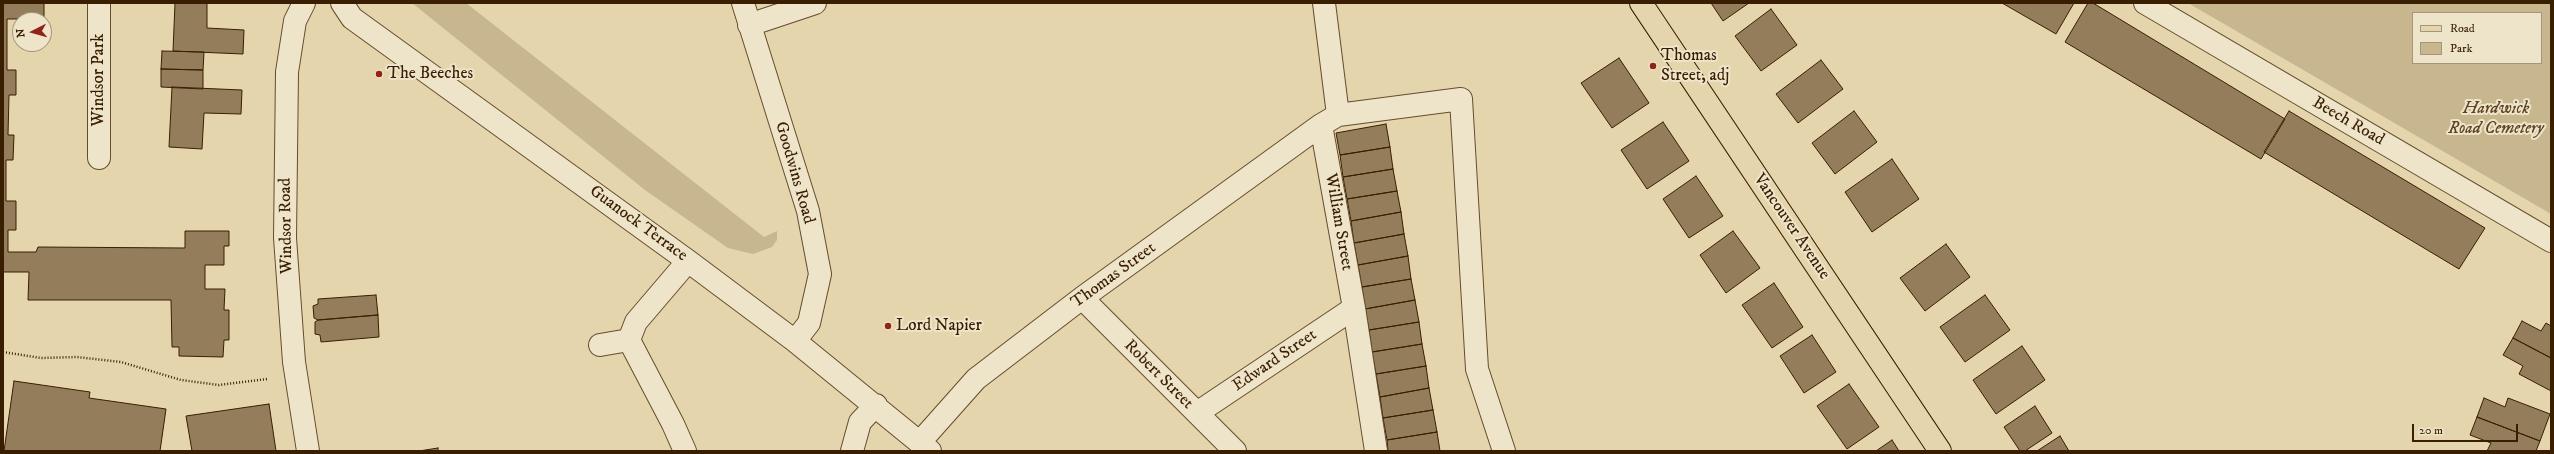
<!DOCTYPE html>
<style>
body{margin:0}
#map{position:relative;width:2554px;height:454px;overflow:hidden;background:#e5d5ac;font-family:"IM FELL DW Pica",serif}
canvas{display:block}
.frame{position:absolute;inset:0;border:4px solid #3a1e02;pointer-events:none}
.legend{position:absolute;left:2412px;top:12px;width:130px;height:52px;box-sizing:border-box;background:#eee4c9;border:1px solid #a69579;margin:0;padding:5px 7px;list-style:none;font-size:12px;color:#3a1e02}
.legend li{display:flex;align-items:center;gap:8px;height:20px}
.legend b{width:20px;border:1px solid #a69579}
.north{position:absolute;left:12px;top:12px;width:40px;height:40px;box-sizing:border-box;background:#eee4c9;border:1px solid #a69579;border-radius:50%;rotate:264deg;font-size:11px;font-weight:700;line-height:16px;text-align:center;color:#3a1e02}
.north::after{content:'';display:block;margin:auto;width:14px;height:18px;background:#8f2418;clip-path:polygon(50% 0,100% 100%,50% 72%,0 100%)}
.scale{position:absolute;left:2412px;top:424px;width:106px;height:18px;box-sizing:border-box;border:2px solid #3a1e02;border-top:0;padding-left:5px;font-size:12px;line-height:14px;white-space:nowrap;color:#3a1e02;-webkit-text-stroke:3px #eee4c9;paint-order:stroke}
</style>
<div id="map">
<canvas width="2554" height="454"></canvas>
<div class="frame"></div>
<ul class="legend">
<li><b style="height:5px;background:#e5d5ac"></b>Road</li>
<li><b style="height:11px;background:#c8b68f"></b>Park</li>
</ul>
<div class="north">N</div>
<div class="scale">20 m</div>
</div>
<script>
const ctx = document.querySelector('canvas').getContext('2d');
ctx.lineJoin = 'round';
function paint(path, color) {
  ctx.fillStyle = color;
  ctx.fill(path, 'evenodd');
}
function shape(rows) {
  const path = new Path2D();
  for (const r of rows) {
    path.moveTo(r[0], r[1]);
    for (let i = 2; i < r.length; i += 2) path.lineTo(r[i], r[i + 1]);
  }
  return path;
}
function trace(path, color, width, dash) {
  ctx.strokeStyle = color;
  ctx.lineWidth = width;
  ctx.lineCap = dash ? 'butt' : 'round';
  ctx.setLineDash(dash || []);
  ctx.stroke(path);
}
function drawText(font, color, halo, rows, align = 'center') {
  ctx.font = font + ' "IM FELL DW Pica",serif';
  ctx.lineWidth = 4;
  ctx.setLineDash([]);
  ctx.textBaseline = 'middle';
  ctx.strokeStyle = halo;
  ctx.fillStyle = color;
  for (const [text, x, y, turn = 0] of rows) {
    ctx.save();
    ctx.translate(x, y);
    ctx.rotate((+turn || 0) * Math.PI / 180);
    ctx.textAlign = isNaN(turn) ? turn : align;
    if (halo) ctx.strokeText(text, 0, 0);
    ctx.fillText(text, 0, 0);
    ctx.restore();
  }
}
paint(shape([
 [412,3,466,3,764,237,777,231,777,240,772,247,753,254,728,248,645,190],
 [2188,3,2551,3,2551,214],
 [2413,13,2541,13,2541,63,2413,63]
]), '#c8b68f');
const building = shape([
 [3,3,44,3,44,19,7,19,7,70,16,70,16,95,9,95,8,135,14,135,13,160,6,160,6,201,16,201,16,230,8,230,8,252,36,252,38,247,185,248,185,231,229,231,229,246,224,246,224,265,205,265,205,289,225,289,224,310,229,310,229,340,224,340,223,357,179,356,179,347,172,347,171,300,28,300,29,272,3,272,3,3],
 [175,3,207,3,207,28,244,30,243,54,173,51,175,3],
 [1711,3,1749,3,1723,21,1711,3],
 [2002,3,2074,3,2056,34,2002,3],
 [2088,3,2093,3,2285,119,2261,159,2065,42,2088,3],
 [1771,9,1797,45,1761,71,1735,36,1771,9],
 [162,51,204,52,203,70,161,69,162,51],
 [1619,58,1649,103,1612,128,1581,83,1619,58],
 [1821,60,1843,89,1798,123,1776,94,1821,60],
 [161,69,203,70,203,89,161,87,161,69],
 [172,87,242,90,241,114,204,113,202,149,169,147,172,87],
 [1854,111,1877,142,1835,174,1812,143,1854,111],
 [2289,111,2485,228,2459,269,2264,152,2289,111],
 [1663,122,1689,161,1647,189,1621,150,1663,122],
 [1386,124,1390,147,1340,155,1336,133,1386,124],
 [1390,147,1393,169,1343,177,1340,155,1390,147],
 [1892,159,1919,199,1872,232,1845,192,1892,159],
 [1393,169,1397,191,1347,199,1343,177,1393,169],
 [1696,176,1723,216,1689,238,1663,199,1696,176],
 [1397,191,1401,212,1351,221,1347,199,1397,191],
 [1401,212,1404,234,1354,243,1351,221,1401,212],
 [1733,231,1760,268,1726,293,1700,255,1733,231],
 [1404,234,1408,256,1358,265,1354,243,1404,234],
 [1946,244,1970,277,1925,311,1900,278,1946,244],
 [1408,256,1411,279,1362,287,1358,265,1408,256],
 [1411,279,1415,300,1365,309,1362,287,1411,279],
 [1774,283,1803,327,1772,348,1742,305,1774,283],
 [376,295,378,315,318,320,314,318,313,306,318,304,318,299,376,295],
 [1985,295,2010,330,1965,362,1940,327,1985,295],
 [1415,300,1419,322,1369,330,1365,309,1415,300],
 [378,315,379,337,321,342,320,335,315,334,315,322,318,320,378,315],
 [2522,321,2541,331,2546,323,2551,326,2551,358,2513,338,2522,321],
 [1419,322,1422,344,1372,352,1369,330,1419,322],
 [1812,335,1836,372,1804,393,1780,356,1812,335],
 [2513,338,2551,358,2551,391,2519,374,2523,366,2503,355,2513,338],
 [1422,344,1426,366,1376,374,1372,352,1422,344],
 [2022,346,2045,380,1996,414,1973,380,2022,346],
 [1426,366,1429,388,1380,397,1376,374,1426,366],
 [14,381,90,392,89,398,166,409,160,451,4,451,14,381],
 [1849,384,1879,427,1847,449,1817,406,1849,384],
 [1429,388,1433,410,1383,418,1380,397,1429,388],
 [2484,398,2505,407,2508,398,2550,414,2540,441,2477,417,2484,398],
 [269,404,276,451,192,451,186,416,269,404],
 [2035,406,2052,433,2025,451,2020,451,2004,427,2035,406],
 [1433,410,1437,432,1387,440,1383,418,1433,410],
 [2477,417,2540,441,2536,451,2487,451,2491,443,2470,435,2477,417],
 [1437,432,1440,451,1388,451,1387,440,1437,432],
 [2060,436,2069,451,2037,451,2060,436],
 [1892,440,1899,451,1876,451,1892,440],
 [438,448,438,451,419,451,438,448]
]);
paint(building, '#937d5a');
trace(building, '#3a1e02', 1);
const minor = shape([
 [99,3,99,158],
 [304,3,295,21,287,72,285,238,294,362,308,451],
 [342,3,352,18,688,261,795,341,930,451],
 [743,3,808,211,820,274,809,323,795,341],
 [1324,3,1338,115,1321,125,1354,308,1376,451],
 [2145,3,2551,241],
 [749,25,815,3],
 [1338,115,1461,99,1477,369,1504,451],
 [1082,298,1235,451],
 [600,345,629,340],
 [1197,413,1354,308],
 [920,442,976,379,1082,298,1321,125],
 [685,451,673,424,629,340,636,322,688,261],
 [852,451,860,422,876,405]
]);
const major = shape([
 [1641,3,1940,451]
]);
trace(minor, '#654c2c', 24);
trace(major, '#3a1e02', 24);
trace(shape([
 [3,352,41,358,77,357,121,362,181,380,219,385,267,379]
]), '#3a1e02', 2.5, [1, 2]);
trace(minor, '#eee4c9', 22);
trace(major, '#e5d5ac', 22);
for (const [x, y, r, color] of [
 [1653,66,4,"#8f2418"],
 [379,74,4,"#8f2418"],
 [888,326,4,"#8f2418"]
]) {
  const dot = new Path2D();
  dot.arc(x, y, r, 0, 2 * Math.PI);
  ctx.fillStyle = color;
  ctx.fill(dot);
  trace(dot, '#eee4c9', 1.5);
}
drawText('17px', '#3a1e02', '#eee4c9', [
 ["Thomas",1661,56],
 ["Street, adj",1661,76],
 ["The Beeches",387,74],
 ["Lord Napier",896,326]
], 'left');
drawText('17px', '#3a1e02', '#eee4c9', [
 ["Windsor Park",99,80,-90],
 ["Beech Road",2348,122,30],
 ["Goodwins Road",794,173,74],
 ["William Street",1338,222,80],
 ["Guanock Terrace",638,224,36],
 ["Windsor Road",287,226,-91],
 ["Vancouver Avenue",1791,227,56],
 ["Thomas Street",1114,276,-36],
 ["Edward Street",1275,361,-34],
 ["Robert Street",1158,375,45]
]);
drawText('italic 17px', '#5e4425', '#eee4c9', [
 ["Hardwick",2496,109],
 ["Road Cemetery",2496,129]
]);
</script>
